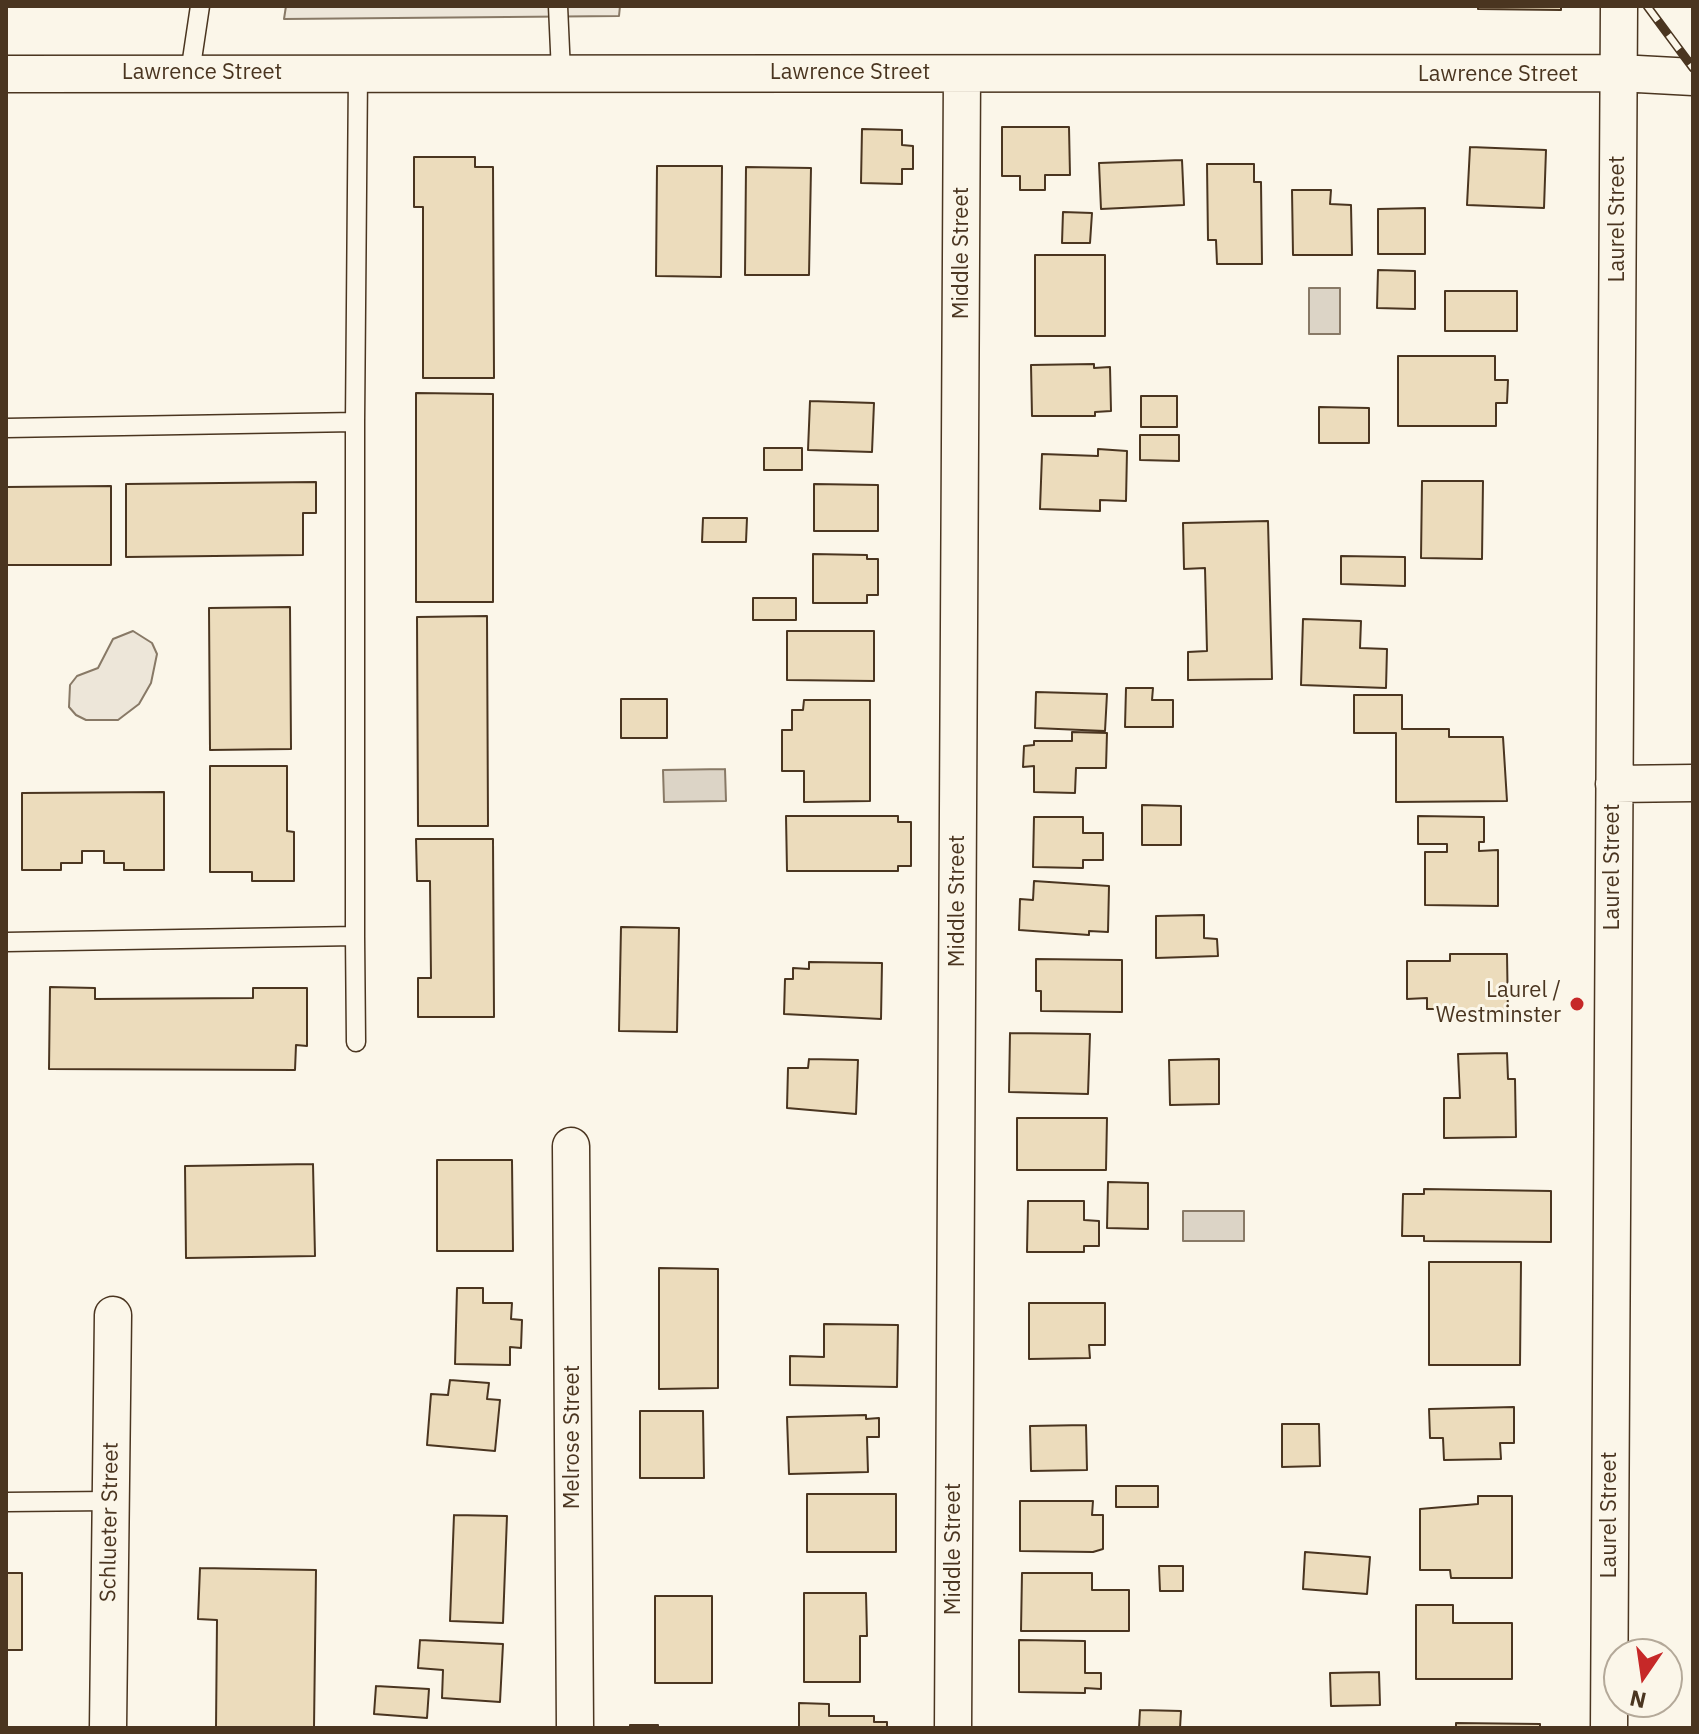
<!DOCTYPE html>
<style>
body{margin:0}
#map{position:relative;width:1699px;height:1734px;overflow:hidden;background:#fbf6e9;font-family:"IBM Plex Sans",sans-serif}
canvas{display:block}
.frame{position:absolute;inset:0;border:8px solid #4a3520;pointer-events:none}
.north{position:absolute;left:1603px;top:1638px;width:80px;height:80px;box-sizing:border-box;background:#fbf6e9;border:2px solid #b4a999;border-radius:50%;rotate:193deg;font-size:22px;font-weight:700;line-height:32px;text-align:center;color:#4a3520}
.north::after{content:'';display:block;margin:auto;width:28px;height:36px;background:#c62828;clip-path:polygon(50% 0,100% 100%,50% 72%,0 100%)}
</style>
<div id="map">
<canvas width="1699" height="1734"></canvas>
<div class="frame"></div>
<div class="north">N</div>
</div>
<script>
const ctx = document.querySelector('canvas').getContext('2d');
ctx.lineJoin = 'round';
function paint(path, color) {
  ctx.fillStyle = color;
  ctx.fill(path, 'evenodd');
}
function shape(rows) {
  const path = new Path2D();
  for (const r of rows) {
    path.moveTo(r[0], r[1]);
    for (let i = 2; i < r.length; i += 2) path.lineTo(r[i], r[i + 1]);
  }
  return path;
}
function trace(path, color, width, dash) {
  ctx.strokeStyle = color;
  ctx.lineWidth = width;
  ctx.lineCap = dash ? 'butt' : 'round';
  ctx.setLineDash(dash || []);
  ctx.stroke(path);
}
function drawText(font, color, halo, rows, align = 'center') {
  ctx.font = font + ' "IBM Plex Sans",sans-serif';
  ctx.lineWidth = 6;
  ctx.setLineDash([]);
  ctx.textBaseline = 'middle';
  ctx.strokeStyle = halo;
  ctx.fillStyle = color;
  for (const [text, x, y, turn = 0] of rows) {
    ctx.save();
    ctx.translate(x, y);
    ctx.rotate((+turn || 0) * Math.PI / 180);
    ctx.textAlign = isNaN(turn) ? turn : align;
    if (halo) ctx.strokeText(text, 0, 0);
    ctx.fillText(text, 0, 0);
    ctx.restore();
  }
}
const green = shape([
 [286,6,620,6,619,16,284,19,286,6],
 [133,631,152,643,157,654,151,683,139,704,118,720,86,720,76,715,69,707,70,685,77,676,98,668,113,639,133,631]
]);
paint(green, '#ede6d9');
trace(green, '#887966', 2);
const water = shape([
 [1309,288,1340,288,1340,334,1309,334,1309,288],
 [725,769,726,801,664,802,663,770,725,769],
 [1183,1211,1244,1211,1244,1241,1183,1241,1183,1211]
]);
paint(water, '#dcd4c6');
trace(water, '#887966', 2);
const building = shape([
 [1478,6,1561,6,1561,10,1478,9,1478,6],
 [1002,127,1069,127,1070,175,1045,175,1045,190,1020,190,1020,176,1002,176,1002,127],
 [862,129,902,130,902,145,913,146,913,169,902,169,902,184,861,183,862,129],
 [1470,147,1546,150,1544,208,1467,205,1470,147],
 [414,157,475,157,475,167,493,167,494,378,423,378,423,207,414,207,414,157],
 [1182,160,1184,205,1101,209,1099,163,1182,160],
 [1207,164,1254,164,1254,182,1261,182,1262,264,1217,264,1216,240,1208,240,1207,164],
 [657,166,722,166,721,277,656,276,657,166],
 [746,167,811,168,809,275,745,275,746,167],
 [1292,190,1331,190,1330,204,1351,205,1352,255,1293,255,1292,190],
 [1425,208,1425,254,1378,254,1378,209,1425,208],
 [1063,212,1092,213,1090,243,1062,243,1063,212],
 [1035,255,1105,255,1105,336,1035,336,1035,255],
 [1378,270,1415,271,1415,309,1377,308,1378,270],
 [1445,291,1517,291,1517,331,1445,331,1445,291],
 [1398,356,1495,356,1495,380,1508,380,1507,403,1496,403,1496,426,1398,426,1398,356],
 [1094,364,1094,368,1110,367,1111,411,1095,412,1095,416,1032,416,1031,365,1094,364],
 [416,393,493,394,493,602,416,602,416,393],
 [1141,396,1177,396,1177,427,1141,427,1141,396],
 [810,401,874,403,872,452,808,450,810,401],
 [1319,407,1369,408,1369,443,1319,443,1319,407],
 [1140,435,1179,435,1179,461,1140,460,1140,435],
 [764,448,802,448,802,470,764,470,764,448],
 [1098,449,1127,451,1126,501,1100,500,1100,511,1040,509,1042,454,1098,456,1098,449],
 [1422,481,1483,481,1482,559,1421,558,1422,481],
 [316,482,316,513,303,513,303,555,126,557,126,484,316,482],
 [814,484,878,485,878,531,814,531,814,484],
 [111,486,111,565,6,565,6,487,111,486],
 [703,518,747,518,746,542,702,542,703,518],
 [1268,521,1272,679,1188,680,1188,652,1207,651,1205,568,1184,569,1183,523,1268,521],
 [813,554,867,555,867,559,878,559,878,595,867,595,867,603,813,603,813,554],
 [1341,556,1405,557,1405,586,1341,584,1341,556],
 [753,598,796,598,796,620,753,620,753,598],
 [290,607,291,749,210,750,209,608,290,607],
 [487,616,488,826,418,826,417,617,487,616],
 [1303,619,1361,621,1360,648,1387,649,1386,688,1301,685,1303,619],
 [787,631,874,631,874,681,787,680,787,631],
 [1126,688,1153,688,1152,700,1173,700,1173,727,1125,727,1126,688],
 [1036,692,1107,694,1105,731,1035,728,1036,692],
 [1354,695,1402,695,1402,729,1449,729,1449,737,1503,737,1507,801,1396,802,1396,733,1354,733,1354,695],
 [621,699,667,699,667,738,621,738,621,699],
 [804,700,870,700,870,801,804,802,804,771,782,771,782,730,792,730,792,710,803,710,804,700],
 [1072,732,1107,733,1106,768,1076,768,1075,793,1034,792,1034,766,1023,767,1024,746,1034,745,1034,741,1072,741,1072,732],
 [210,766,287,766,287,831,294,832,294,881,252,881,252,872,210,872,210,766],
 [164,792,164,870,124,870,124,863,104,863,104,851,82,851,82,863,61,863,61,870,22,870,22,793,164,792],
 [1142,805,1181,806,1181,845,1142,845,1142,805],
 [786,816,898,816,898,822,911,822,911,866,898,866,898,871,787,871,786,816],
 [1418,816,1484,817,1484,842,1479,842,1479,851,1498,850,1498,906,1425,905,1425,852,1447,852,1447,844,1418,844,1418,816],
 [1034,817,1083,817,1083,833,1103,833,1103,860,1083,860,1083,868,1033,867,1034,817],
 [416,839,493,839,494,1017,418,1017,418,978,431,978,430,881,417,881,416,839],
 [1034,881,1109,886,1108,932,1089,931,1089,935,1019,930,1020,899,1033,900,1034,881],
 [1204,915,1204,938,1217,939,1218,956,1156,958,1156,916,1204,915],
 [621,927,679,928,677,1032,619,1031,621,927],
 [1450,954,1507,954,1508,1018,1439,1018,1439,1009,1427,1009,1427,998,1407,999,1407,961,1450,961,1450,954],
 [1036,959,1122,960,1122,1012,1041,1011,1041,991,1036,991,1036,959],
 [809,962,882,963,881,1019,784,1014,785,979,793,979,793,968,809,969,809,962],
 [50,987,95,988,95,999,253,998,253,988,307,988,307,1046,296,1045,295,1070,49,1069,50,987],
 [1010,1033,1090,1034,1088,1094,1009,1092,1010,1033],
 [1507,1053,1508,1079,1515,1079,1516,1137,1444,1138,1444,1098,1460,1098,1458,1054,1507,1053],
 [809,1059,858,1060,856,1114,787,1108,788,1068,808,1068,809,1059],
 [1219,1059,1219,1104,1170,1105,1169,1060,1219,1059],
 [1017,1118,1107,1118,1106,1170,1017,1170,1017,1118],
 [437,1160,512,1160,513,1251,437,1251,437,1160],
 [313,1164,315,1256,186,1258,185,1166,313,1164],
 [1108,1182,1148,1183,1148,1229,1107,1228,1108,1182],
 [1424,1189,1551,1191,1551,1242,1424,1241,1424,1236,1402,1236,1403,1194,1424,1194,1424,1189],
 [1028,1201,1084,1201,1084,1220,1099,1221,1099,1246,1084,1246,1084,1252,1027,1252,1028,1201],
 [1429,1262,1521,1262,1520,1365,1429,1365,1429,1262],
 [659,1268,718,1269,718,1388,659,1389,659,1268],
 [457,1288,483,1288,483,1303,512,1303,511,1319,522,1320,521,1348,510,1347,510,1365,455,1364,457,1288],
 [1029,1303,1105,1303,1105,1345,1089,1345,1090,1358,1029,1359,1029,1303],
 [824,1324,898,1325,897,1387,790,1385,790,1356,824,1357,824,1324],
 [450,1380,489,1383,487,1399,500,1400,495,1451,427,1445,431,1394,448,1395,450,1380],
 [1514,1407,1514,1443,1500,1443,1501,1459,1444,1460,1443,1438,1430,1438,1429,1409,1514,1407],
 [640,1411,703,1411,704,1478,640,1478,640,1411],
 [866,1415,866,1419,879,1418,879,1437,867,1437,868,1472,789,1474,787,1417,866,1415],
 [1282,1424,1319,1424,1320,1466,1282,1467,1282,1424],
 [1086,1425,1087,1470,1031,1471,1030,1426,1086,1425],
 [1116,1486,1158,1486,1158,1507,1116,1507,1116,1486],
 [807,1494,896,1494,896,1552,807,1552,807,1494],
 [1478,1496,1512,1496,1512,1578,1451,1578,1450,1570,1420,1570,1420,1509,1478,1504,1478,1496],
 [1020,1501,1093,1501,1092,1515,1103,1515,1103,1549,1093,1552,1020,1551,1020,1501],
 [454,1515,507,1516,503,1623,450,1621,454,1515],
 [1305,1552,1370,1557,1367,1594,1303,1589,1305,1552],
 [1159,1566,1183,1566,1183,1591,1160,1591,1159,1566],
 [200,1568,316,1570,314,1728,216,1728,217,1620,198,1619,200,1568],
 [6,1573,22,1573,22,1650,6,1650,6,1573],
 [1022,1573,1092,1573,1092,1590,1129,1590,1129,1631,1021,1631,1022,1573],
 [804,1593,866,1593,867,1636,860,1636,860,1682,804,1682,804,1593],
 [655,1596,712,1596,712,1683,655,1683,655,1596],
 [1416,1605,1453,1605,1453,1623,1512,1623,1512,1679,1416,1679,1416,1605],
 [420,1640,503,1644,500,1702,442,1698,443,1670,418,1668,420,1640],
 [1019,1640,1085,1641,1085,1673,1101,1673,1101,1689,1085,1688,1085,1693,1019,1692,1019,1640],
 [1379,1672,1380,1705,1331,1706,1330,1673,1379,1672],
 [376,1686,429,1689,427,1718,374,1714,376,1686],
 [799,1703,829,1704,829,1716,874,1716,874,1722,887,1722,887,1728,799,1728,799,1703],
 [1140,1710,1181,1711,1180,1728,1139,1728,1140,1710],
 [1456,1723,1540,1724,1540,1728,1456,1728,1456,1723],
 [630,1725,658,1725,658,1728,630,1728,630,1725]
]);
paint(building, '#ecdcbc');
trace(building, '#4a3520', 2);
const service = shape([
 [558,6,561,72],
 [190,73,200,6],
 [6,428,355,422,358,73],
 [355,936,356,1042],
 [6,942,355,936,355,422],
 [6,1502,109,1501]
]);
const minor = shape([
 [6,74,1619,73,1693,77],
 [1614,784,1693,783],
 [571,1146,575,1728],
 [108,1728,113,1315],
 [953,1728,962,74],
 [1609,1728,1619,6]
]);
trace(service, '#4a3520', 21);
trace(minor, '#4a3520', 39);
trace(service, '#fbf6e9', 18);
trace(minor, '#fbf6e9', 36);
const rail = shape([
 [1647,6,1693,68]
]);
trace(rail, '#4a3520', 9);
trace(rail, '#fbf6e9', 6, [18]);
for (const [x, y, r, color] of [
 [1577,1004,8,"#c62828"]
]) {
  const dot = new Path2D();
  dot.arc(x, y, r, 0, 2 * Math.PI);
  ctx.fillStyle = color;
  ctx.fill(dot);
  trace(dot, '#fbf6e9', 3);
}
drawText('22px', '#4a3520', '#fbf6e9', [
 ["Lawrence Street",202,73],
 ["Lawrence Street",850,73],
 ["Lawrence Street",1498,75],
 ["Laurel Street",1618,219,-90],
 ["Middle Street",962,253,-90],
 ["Laurel Street",1613,867,-90],
 ["Middle Street",958,901,-90],
 ["Melrose Street",573,1437,-90],
 ["Laurel Street",1610,1515,-90],
 ["Schlueter Street",110,1522,-89],
 ["Middle Street",954,1549,-90]
]);
drawText('22px', '#4a3520', '#fbf6e9', [
 ["Laurel /",1561,991],
 ["Westminster",1561,1016]
], 'right');
</script>
